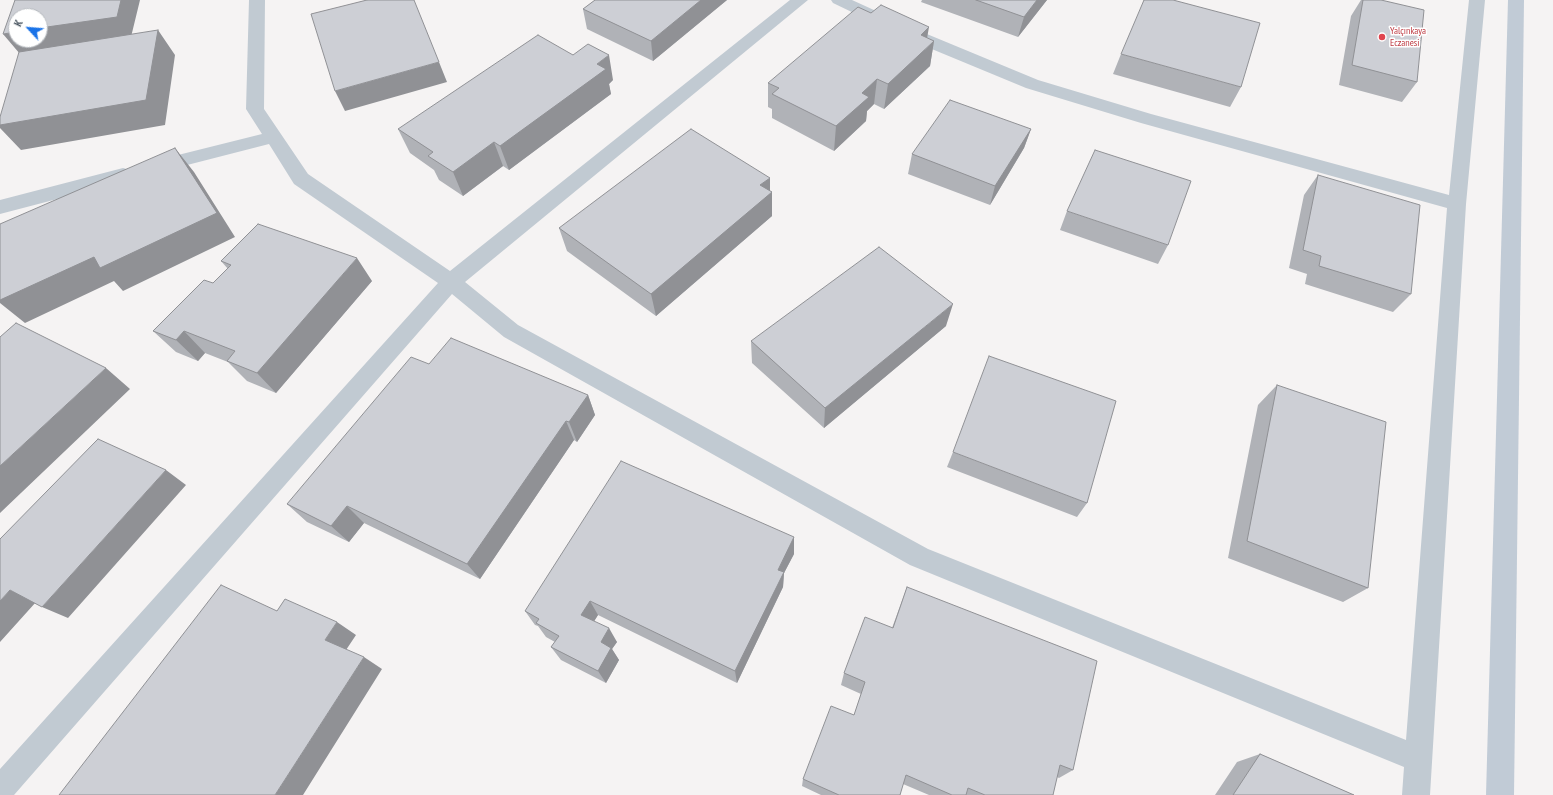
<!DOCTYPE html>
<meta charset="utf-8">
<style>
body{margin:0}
#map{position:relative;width:1553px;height:795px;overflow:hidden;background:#f5f3f3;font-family:"PT Sans Narrow",sans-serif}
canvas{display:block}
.north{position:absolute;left:8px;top:8px;width:40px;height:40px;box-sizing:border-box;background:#fff;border:1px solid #b7bbc0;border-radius:50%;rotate:296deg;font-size:11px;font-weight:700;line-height:16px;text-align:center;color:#4a5661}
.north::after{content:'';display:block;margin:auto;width:14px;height:18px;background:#1a73e8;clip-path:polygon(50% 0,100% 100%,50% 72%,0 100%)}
</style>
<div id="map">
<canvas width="1553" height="795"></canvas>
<div class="north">K</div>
</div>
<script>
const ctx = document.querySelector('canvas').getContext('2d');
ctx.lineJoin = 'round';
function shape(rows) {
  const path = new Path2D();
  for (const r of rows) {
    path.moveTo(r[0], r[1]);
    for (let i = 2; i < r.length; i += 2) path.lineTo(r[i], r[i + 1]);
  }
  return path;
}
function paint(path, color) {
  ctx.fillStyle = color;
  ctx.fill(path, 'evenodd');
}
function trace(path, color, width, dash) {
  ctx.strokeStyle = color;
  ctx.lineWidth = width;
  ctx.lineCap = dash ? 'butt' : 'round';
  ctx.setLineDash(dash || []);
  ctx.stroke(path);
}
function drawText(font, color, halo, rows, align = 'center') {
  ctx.font = font + ' "PT Sans Narrow",sans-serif';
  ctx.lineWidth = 3;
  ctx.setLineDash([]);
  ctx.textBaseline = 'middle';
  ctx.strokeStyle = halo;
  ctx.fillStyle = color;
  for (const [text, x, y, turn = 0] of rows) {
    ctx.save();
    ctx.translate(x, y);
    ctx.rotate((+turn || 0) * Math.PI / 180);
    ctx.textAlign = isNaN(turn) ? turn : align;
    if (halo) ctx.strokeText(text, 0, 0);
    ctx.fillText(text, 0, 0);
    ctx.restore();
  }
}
paint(shape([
 [249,0,265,0,264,109,308,174,450,271,790,0,808,0,465,282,518,325,928,549,1406,740,1447,208,1141,123,1026,88,910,40,833,3,831,0,852,0,922,32,1038,80,1151,114,1449,195,1469,0,1485,0,1466,204,1430,795,1402,795,1404,767,910,565,504,337,452,294,14,795,0,795,0,769,438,283,294,184,269,144,156,173,150,172,147,167,150,162,262,134,246,109,249,0],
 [123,168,130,170,132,175,130,180,0,214,0,200,123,168]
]), '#c1cad2');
paint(shape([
 [1508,0,1524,0,1514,795,1486,795,1508,0]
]), '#c1cbd6');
paint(shape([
 [595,0,727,0,653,61,587,29,583,9],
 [922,0,1047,0,1018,37,921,2],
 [1361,0,1381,0,1417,82,1402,102,1339,85,1351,16],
 [927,38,934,41,930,66,884,109,874,104,867,111,866,121,834,151,772,118,772,109,768,107,768,83],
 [1121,54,1241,87,1230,107,1113,74],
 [613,80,609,84,611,94,509,170,503,166,463,196,439,180,434,170,410,153,398,129],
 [1031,129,1024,148,990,205,908,174,912,154],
 [1318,175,1411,294,1393,312,1305,284,1307,274,1289,268,1304,195],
 [770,178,770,191,772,192,772,216,656,316,567,251,559,228],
 [1067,211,1168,245,1158,264,1060,230],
 [221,261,372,281,276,393,247,381,228,362,205,353,198,361,176,352,153,331,213,283,228,269],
 [946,326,824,428,752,363,751,341],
 [429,364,588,395,595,415,577,442,574,440,480,579,364,523,349,542,307,522,287,504],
 [1277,385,1368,588,1343,602,1228,558,1258,405],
 [953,452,1087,503,1077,517,947,467],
 [794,537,794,554,784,573,783,587,737,683,598,615,594,621,617,642,612,649,619,660,606,683,561,660,551,647,555,642,546,637,538,626,535,625,525,611],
 [907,587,1073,770,1059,778,1057,777,1053,795,929,795,903,784,900,795,821,795,802,786,803,779,854,715,861,694,841,685,844,673,892,628],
 [1260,754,1354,795,1215,795,1237,762]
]), '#b0b2b7');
paint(shape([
 [121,0,140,0,131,37,20,54,3,34,16,32,16,40,40,40,40,28],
 [701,0,727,0,653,61,651,41],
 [1037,0,1047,0,1018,37,1024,17],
 [929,27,925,50,934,41,930,66,884,109,888,84,921,35],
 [158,30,175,55,165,125,21,150,0,128,0,125],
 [609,55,613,80,609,84,611,94,509,170,500,146,597,64],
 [439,62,447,82,345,111,335,91],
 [877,79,874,104,867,111,866,121,834,151,836,126,862,93],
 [1031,129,1024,148,990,205,995,186],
 [494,142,503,166,463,196,453,172],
 [175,148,194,172,235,237,123,291,114,281,25,323,0,303,0,300],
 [770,178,770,194,772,192,772,216,656,316,651,294,760,185],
 [357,258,372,281,276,393,257,373],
 [953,304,946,326,824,428,825,408],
 [184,331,205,353,198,361,176,340],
 [106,368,130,389,0,513,0,466],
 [588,395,595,415,577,442,569,422],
 [566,421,574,440,480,579,467,564],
 [166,470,186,485,68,618,42,607],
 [347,506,364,523,349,542,331,526],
 [794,537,794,554,784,573,783,587,737,683,735,671,778,570],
 [10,590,36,602,0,642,0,601],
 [590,601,598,615,590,628,581,615],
 [337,622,356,635,344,653,325,640],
 [609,628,617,642,612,649,619,660,606,683,598,671,601,642],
 [364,657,382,669,303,795,275,795]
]), '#909195');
const building = shape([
 [15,0,121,0,117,17,40,28,40,16,16,16,16,32,3,34,15,0],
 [367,0,414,0,439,62,335,91,311,14,367,0],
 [595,0,701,0,651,41,583,9,595,0],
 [976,0,1037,0,1024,17,976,0],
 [1144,0,1173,0,1260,23,1241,87,1121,54,1144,0],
 [1363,0,1381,0,1424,10,1417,82,1352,65,1363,0],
 [881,5,929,27,921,35,934,41,888,84,877,79,862,93,869,97,836,126,772,94,779,88,768,83,858,7,871,13,881,5],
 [158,30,146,100,0,125,0,117,19,52,158,30],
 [538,35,573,55,588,44,609,55,597,64,606,69,500,146,494,142,453,172,428,156,433,152,398,129,538,35],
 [950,100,1031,129,995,186,912,154,950,100],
 [691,129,770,178,760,185,772,192,651,294,559,228,691,129],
 [175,148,217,213,100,268,94,257,0,300,0,224,175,148],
 [1095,150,1191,181,1168,245,1067,211,1095,150],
 [1318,175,1420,205,1411,294,1319,266,1321,256,1303,250,1318,175],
 [258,224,357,258,257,373,227,361,235,351,184,331,176,340,153,331,204,280,213,283,231,265,221,261,258,224],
 [879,247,953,304,825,408,751,341,879,247],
 [16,323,106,368,0,466,0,337,16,323],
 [451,338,588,395,569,422,566,421,467,564,347,506,331,526,287,504,411,357,429,364,451,338],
 [989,356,1116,401,1087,503,953,452,989,356],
 [1277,385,1386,422,1368,588,1247,541,1277,385],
 [98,439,166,470,42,607,10,590,0,601,0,539,98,439],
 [621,461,794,537,778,570,784,572,735,671,590,601,581,615,609,628,601,642,611,648,598,671,551,647,559,636,536,623,539,619,525,611,621,461],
 [221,585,277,611,285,599,337,622,325,640,364,657,275,795,59,795,221,585],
 [907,587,1097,661,1073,770,1060,765,1053,795,985,795,968,788,966,795,952,795,906,775,900,795,839,795,803,779,831,706,854,715,865,682,844,673,865,617,893,628,907,587],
 [1260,754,1354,795,1233,795,1260,754]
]);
paint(building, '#cdcfd5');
trace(building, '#909195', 1);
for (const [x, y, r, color] of [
 [1382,37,4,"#e0444e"]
]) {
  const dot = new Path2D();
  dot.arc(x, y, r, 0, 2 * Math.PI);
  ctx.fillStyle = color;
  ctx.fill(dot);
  trace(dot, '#fff', 1.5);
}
drawText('10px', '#be3a42', '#fff', [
 ["Yalçınkaya",1390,31],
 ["Eczanesi",1390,43]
], 'left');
</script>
